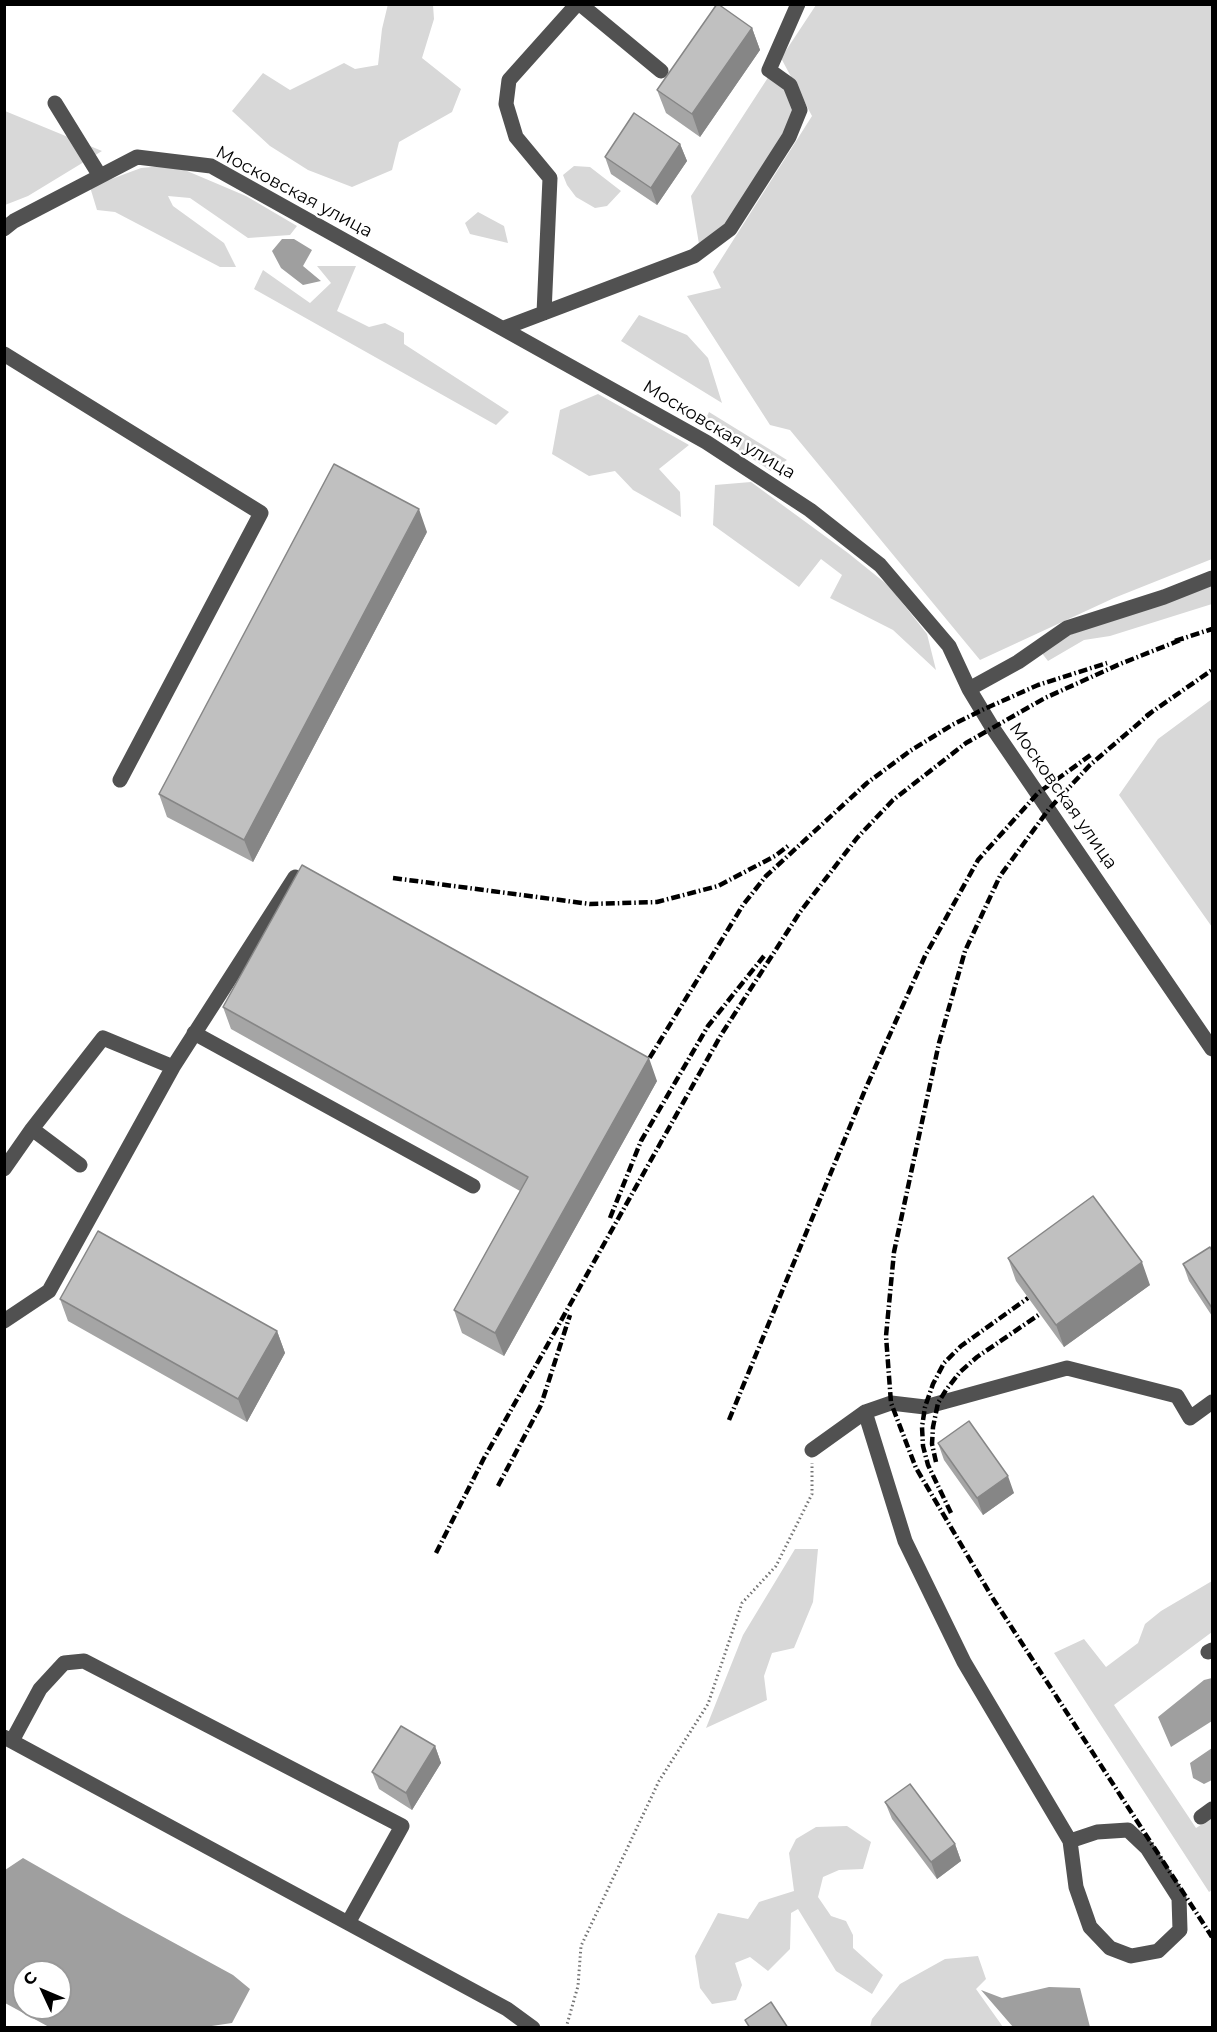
<!DOCTYPE html>
<meta charset="utf-8">
<style>
body{margin:0}
#map{position:relative;width:1217px;height:2032px;overflow:hidden;background:#fff;font-family:Montserrat,sans-serif}
canvas{display:block}
.frame{position:absolute;inset:0;border:6px solid #000;pointer-events:none}
.north{position:absolute;left:12px;top:1960px;width:60px;height:60px;box-sizing:border-box;background:#fff;border:2px solid #999;border-radius:50%;rotate:314deg;font-size:16px;font-weight:700;line-height:24px;text-align:center;color:#000}
.north::after{content:'';display:block;margin:auto;width:21px;height:27px;background:#000;clip-path:polygon(50% 0,100% 100%,50% 72%,0 100%)}
</style>
<div id="map">
<canvas width="1217" height="2032"></canvas>
<div class="frame"></div>
<div class="north">С</div>
</div>
<script>
const ctx = document.querySelector('canvas').getContext('2d');
ctx.lineJoin = 'round';
function paint(path, color) {
  ctx.fillStyle = color;
  ctx.fill(path, 'evenodd');
}
function shape(rows) {
  const path = new Path2D();
  for (const r of rows) {
    path.moveTo(r[0], r[1]);
    for (let i = 2; i < r.length; i += 2) path.lineTo(r[i], r[i + 1]);
  }
  return path;
}
function trace(path, color, width, dash) {
  ctx.strokeStyle = color;
  ctx.lineWidth = width;
  ctx.lineCap = dash ? 'butt' : 'round';
  ctx.setLineDash(dash || []);
  ctx.stroke(path);
}
function drawText(font, color, halo, rows, align = 'center') {
  ctx.font = font + ' Montserrat,sans-serif';
  ctx.lineWidth = 5;
  ctx.setLineDash([]);
  ctx.textBaseline = 'middle';
  ctx.strokeStyle = halo;
  ctx.fillStyle = color;
  for (const [text, x, y, turn = 0] of rows) {
    ctx.save();
    ctx.translate(x, y);
    ctx.rotate((+turn || 0) * Math.PI / 180);
    ctx.textAlign = isNaN(turn) ? turn : align;
    if (halo) ctx.strokeText(text, 0, 0);
    ctx.fillText(text, 0, 0);
    ctx.restore();
  }
}
paint(shape([
 [388,4,433,5,434,19,422,58,461,89,452,112,399,142,392,170,352,187,308,170,270,146,232,111,263,73,290,90,344,63,355,69,378,65,382,29],
 [816,5,1212,5,1212,559,1114,598,980,660,790,430,770,425,687,296,721,288,713,272,812,116,781,58],
 [769,76,786,89,794,108,784,141,729,222,699,244,691,196],
 [5,111,102,151,28,196,5,205],
 [173,165,246,196,297,226,290,235,248,238,190,198,168,196,173,206,224,243,236,267,220,267,115,212,97,210,90,187,141,168],
 [574,166,590,167,621,191,607,206,595,208,576,197,567,185,563,175],
 [478,212,504,226,508,243,470,234,465,223],
 [317,266,356,266,337,311,369,327,385,323,404,333,404,344,509,412,496,425,254,289,263,270,310,303,331,283],
 [639,315,687,335,708,358,722,403,621,341],
 [598,394,689,445,659,469,680,492,681,517,633,490,615,471,589,476,552,454,560,410],
 [709,412,787,460,771,471,702,426],
 [751,482,848,553,889,586,927,634,936,670,893,630,830,598,842,575,821,559,799,587,713,525,715,485],
 [1212,584,1212,604,1110,636,1084,640,1048,661,1041,652,1064,637],
 [1212,699,1212,927,1119,795,1158,739],
 [795,1549,818,1549,813,1602,794,1648,772,1653,764,1676,767,1700,706,1728,743,1635],
 [1212,1581,1212,1632,1114,1705,1196,1828,1212,1818,1212,1890,1209,1892,1054,1653,1084,1639,1106,1667,1138,1643,1145,1624,1161,1611],
 [847,1826,871,1842,863,1869,839,1870,823,1877,818,1897,831,1916,846,1921,853,1935,853,1948,883,1975,872,1994,836,1971,798,1909,791,1913,790,1949,768,1971,750,1957,735,1963,742,1985,736,2000,712,2004,700,1988,695,1956,718,1913,748,1919,759,1902,794,1891,789,1853,796,1839,816,1827],
 [978,1956,986,1979,976,1989,1003,2027,870,2027,872,2019,900,1984,945,1959]
]), '#d8d8d8');
paint(shape([
 [282,239,294,239,312,250,303,266,321,281,303,285,281,268,272,251],
 [1212,1678,1212,1721,1171,1747,1158,1717,1204,1680],
 [1212,1748,1212,1780,1204,1784,1193,1778,1190,1763],
 [23,1858,123,1915,233,1975,250,1989,232,2023,198,2028,49,2027,5,2003,5,1870],
 [24,1972,60,1972,60,2008,24,2008],
 [1049,1987,1080,1988,1090,2027,1013,2027,981,1990,1002,1998]
]), '#9f9f9f');
trace(shape([
 [566,2028,578,1986,581,1946,659,1781,708,1704,742,1603,776,1566,812,1494,812,1463]
]), '#737373', 3, [1.5, 3]);
trace(shape([
 [580,4,661,71],
 [55,103,100,176],
 [4,229,14,221,137,157,211,166,706,442,810,510,880,565,949,646,969,689,992,727,1212,1049],
 [544,313,550,178,516,137,506,104,509,80,577,4],
 [504,328,694,256,730,229,789,137,800,110,790,85,769,70,798,4],
 [4,354,261,513,120,780],
 [969,689,1018,662,1067,628,1164,597,1212,578],
 [194,1033,473,1186],
 [32,1129,80,1165],
 [4,1169,32,1129,103,1038,173,1067],
 [4,1321,49,1291,173,1067,295,877],
 [865,1412,905,1541,964,1662,1070,1841,1076,1887,1090,1927,1110,1948,1131,1956,1158,1951,1180,1930,1179,1898,1147,1848,1128,1830,1097,1832,1070,1841],
 [812,1450,865,1412,891,1403,925,1407,1067,1368,1177,1396,1190,1418,1212,1402],
 [1208,1652,1212,1650],
 [4,1737,507,2009,533,2028],
 [12,1741,40,1689,64,1663,84,1661,402,1826,348,1923],
 [1201,1817,1212,1809]
]), '#515151', 15);
trace(shape([
 [1175,641,1212,629],
 [1153,711,1090,765,1049,809,1000,876,965,951,939,1043,894,1252,886,1336,891,1403,916,1468,992,1597,1212,1937],
 [1146,716,1212,670],
 [393,878,590,904,657,902,718,886,775,856,788,846],
 [641,1072,743,905,766,876,867,783,910,751,952,725,982,710,1038,685,1107,663],
 [610,1218,641,1141,708,1026,764,956],
 [729,1420,865,1090,925,956,978,860,1038,793,1092,754],
 [936,1462,932,1444,933,1427,938,1403,946,1390,960,1372,977,1357,1040,1314],
 [498,1486,541,1405,570,1315],
 [951,1513,928,1465,923,1446,922,1427,925,1407,933,1384,944,1363,961,1346,1028,1298],
 [436,1553,483,1460,721,1035,800,912,857,838,893,800,966,743,1045,698,1120,664,1183,639]
]), '#000', 4.5, [9, 3, 1.5, 3]);
paint(shape([
 [752,28,760,50,700,137,666,113,657,90],
 [680,144,687,161,657,205,611,174,605,157],
 [427,532,253,862,167,817,159,794],
 [223,1007,657,1081,504,1356,462,1333,454,1310,520,1191,231,1029],
 [1212,1251,1212,1316,1189,1281,1183,1264],
 [1008,1258,1150,1285,1064,1347,1016,1281],
 [60,1299,277,1331,285,1353,247,1422,68,1321],
 [938,1443,1014,1493,983,1515,944,1460],
 [435,1746,441,1763,412,1810,379,1789,372,1772],
 [885,1802,955,1844,961,1861,937,1879,892,1819]
]), '#a5a5a5');
paint(shape([
 [752,28,760,50,700,137,692,114],
 [680,144,687,161,657,205,651,188],
 [419,509,427,532,253,862,244,840],
 [649,1058,657,1081,504,1356,495,1333],
 [1142,1262,1150,1285,1064,1347,1056,1325],
 [277,1331,285,1353,247,1422,238,1399],
 [1008,1476,1014,1493,983,1515,977,1498],
 [435,1746,441,1763,412,1810,406,1793],
 [955,1844,961,1861,937,1879,931,1862]
]), '#868686');
const building = shape([
 [717,4,718,4,752,28,692,114,657,90,717,4],
 [634,113,680,144,651,188,605,157,634,113],
 [334,464,419,509,244,840,159,794,334,464],
 [302,865,649,1058,495,1333,454,1310,528,1177,223,1007,302,865],
 [1093,1196,1142,1262,1056,1325,1008,1258,1093,1196],
 [98,1231,277,1331,238,1399,60,1299,98,1231],
 [1210,1247,1212,1251,1212,1308,1183,1264,1210,1247],
 [969,1421,1008,1476,977,1498,938,1443,969,1421],
 [401,1726,435,1746,406,1793,372,1772,401,1726],
 [910,1784,955,1844,931,1862,885,1802,910,1784],
 [771,2002,788,2028,750,2028,745,2020,771,2002]
]);
paint(building, '#c0c0c0');
trace(building, '#868686', 1.5);
drawText('18px', '#000', '#fff', [
 ["Московская улица",294,192,28],
 ["Московская улица",719,430,31],
 ["Московская улица",1063,796,55]
]);
</script>
